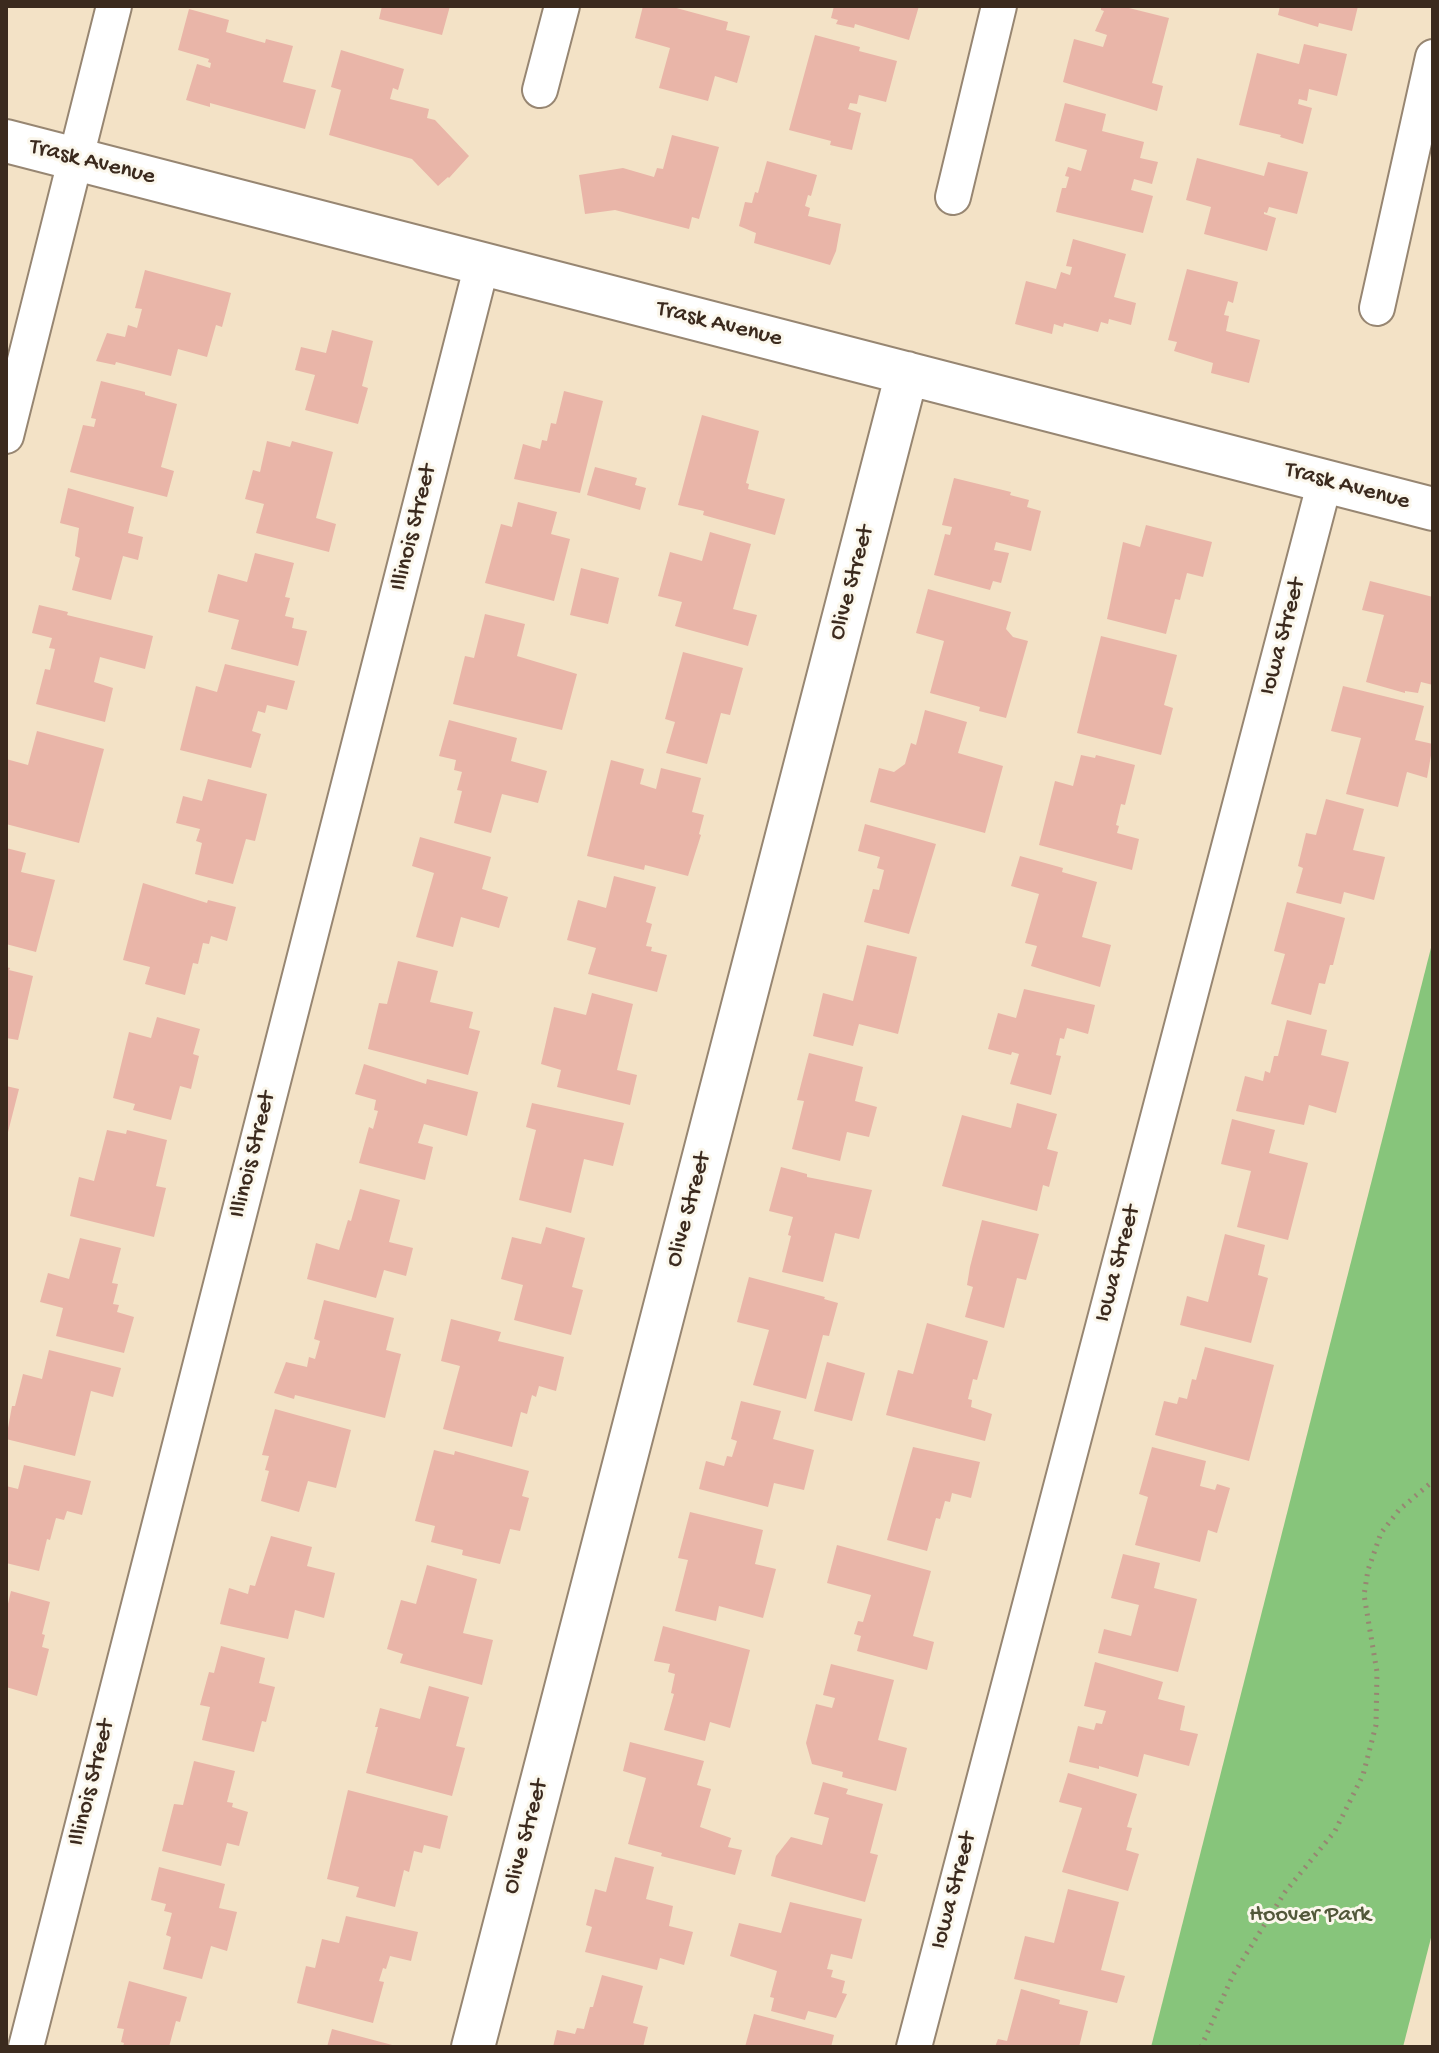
<!DOCTYPE html>
<style>
body{margin:0}
#map{position:relative;width:1439px;height:2053px;overflow:hidden;background:#f3e2c6;font-family:"Gochi Hand",sans-serif}
canvas{display:block}
.frame{position:absolute;inset:0;border:8px solid #3b2a1e;pointer-events:none}
</style>
<div id="map">
<canvas width="1439" height="2053"></canvas>
<div class="frame"></div>
</div>
<script>
const ctx = document.querySelector('canvas').getContext('2d');
ctx.lineJoin = 'round';
function paint(path, color) {
  ctx.fillStyle = color;
  ctx.fill(path, 'evenodd');
}
function shape(rows) {
  const path = new Path2D();
  for (const r of rows) {
    path.moveTo(r[0], r[1]);
    for (let i = 2; i < r.length; i += 2) path.lineTo(r[i], r[i + 1]);
  }
  return path;
}
function trace(path, color, width, dash) {
  ctx.strokeStyle = color;
  ctx.lineWidth = width;
  ctx.lineCap = dash ? 'butt' : 'round';
  ctx.setLineDash(dash || []);
  ctx.stroke(path);
}
function drawText(font, color, halo, rows, align = 'center') {
  ctx.font = font + ' "Gochi Hand",sans-serif';
  ctx.lineWidth = 6;
  ctx.setLineDash([]);
  ctx.textBaseline = 'middle';
  ctx.strokeStyle = halo;
  ctx.fillStyle = color;
  for (const [text, x, y, turn = 0] of rows) {
    ctx.save();
    ctx.translate(x, y);
    ctx.rotate((+turn || 0) * Math.PI / 180);
    ctx.textAlign = isNaN(turn) ? turn : align;
    if (halo) ctx.strokeText(text, 0, 0);
    ctx.fillText(text, 0, 0);
    ctx.restore();
  }
}
paint(shape([
 [1433,940,1433,1930,1403,2047,1151,2047]
]), '#87c57b');
paint(shape([
 [382,6,450,6,442,35,379,19],
 [643,6,669,6,728,22,726,30,750,36,737,83,715,76,708,101,659,88,670,48,635,38],
 [834,6,919,6,909,40,855,24,854,28,836,24,838,20,831,18],
 [1101,6,1121,6,1169,18,1152,83,1163,86,1157,111,1063,82,1074,39,1103,47,1107,35,1095,31,1104,11,1101,10],
 [1280,6,1358,6,1352,31,1319,23,1318,27,1278,15],
 [189,9,229,20,226,32,265,43,266,39,293,46,283,82,316,90,305,129,210,103,210,107,186,100,197,64,210,68,211,63,208,62,209,59,178,50],
 [815,35,860,47,859,51,897,61,886,102,859,95,857,104,850,103,848,109,861,113,852,150,830,145,831,141,789,130],
 [1304,44,1347,54,1337,96,1309,89,1307,101,1299,99,1298,104,1312,108,1303,144,1280,137,1281,135,1239,125,1257,53,1299,64],
 [341,50,404,69,398,90,393,88,390,99,429,109,427,118,435,120,469,156,449,178,448,177,438,186,412,159,329,135,341,90,331,87],
 [1065,103,1106,114,1102,131,1144,142,1140,158,1158,162,1152,184,1134,179,1131,190,1153,196,1143,233,1056,212,1062,188,1066,188,1069,177,1065,176,1068,167,1081,171,1087,150,1055,141],
 [672,135,719,147,699,219,692,217,689,229,615,210,585,214,579,175,623,168,654,177,657,168,663,169],
 [1197,158,1264,176,1268,162,1308,172,1297,214,1269,207,1267,213,1264,212,1264,214,1276,218,1267,251,1204,234,1211,207,1186,200],
 [767,161,817,175,811,196,808,195,805,206,810,208,808,216,841,224,836,251,830,265,754,243,756,233,739,226,745,202,752,203,755,192,758,193],
 [1073,239,1126,254,1114,297,1136,303,1131,325,1109,319,1108,324,1101,322,1098,332,1064,323,1063,327,1054,324,1052,334,1015,324,1026,281,1056,289,1061,272,1070,275,1072,267,1066,266],
 [1187,269,1238,282,1233,303,1228,301,1224,315,1229,316,1226,331,1260,340,1249,383,1211,373,1213,363,1174,351,1177,342,1168,340],
 [145,270,231,293,222,327,216,325,207,357,178,349,171,376,116,362,115,365,96,361,107,333,125,337,128,325,137,328,142,309,135,308],
 [332,330,373,341,362,386,368,388,358,424,305,410,315,375,295,370,301,347,326,353],
 [101,381,145,392,145,395,177,404,161,467,174,471,167,497,70,472,83,425,94,427,96,419,91,418],
 [564,391,603,401,580,493,514,479,523,444,540,449,542,440,547,441,551,423,556,424],
 [702,415,759,431,746,483,749,484,748,489,785,499,775,535,703,515,704,511,678,505],
 [267,441,290,447,292,441,333,452,316,518,336,524,329,552,256,533,264,504,245,499,253,470,260,472],
 [595,467,637,478,635,485,646,488,640,510,587,495],
 [954,478,1011,492,1010,495,1029,500,1027,507,1041,511,1031,551,996,542,994,550,1009,553,1001,583,993,581,990,590,934,575,945,534,950,535,952,527,942,525],
 [68,488,134,507,128,533,143,537,138,560,123,556,111,600,72,590,80,558,75,556,79,528,60,523],
 [518,502,557,512,551,534,570,539,554,601,485,583,501,524,512,527],
 [1146,525,1212,542,1203,577,1187,573,1180,600,1175,599,1166,634,1107,619,1123,542,1140,547],
 [710,532,751,544,733,609,757,615,748,646,675,626,682,602,658,596,670,552,702,561],
 [255,553,294,563,285,597,290,598,285,616,294,618,292,628,307,631,298,666,231,649,239,620,208,612,218,574,247,582],
 [581,568,619,578,608,624,570,615],
 [1370,581,1433,597,1433,685,1421,682,1418,693,1405,691,1405,693,1366,682,1384,615,1362,610],
 [928,589,1011,612,1006,629,1013,637,1028,641,1006,718,979,711,980,707,930,693,944,641,916,633],
 [39,605,68,612,67,615,153,636,145,669,100,657,94,682,113,688,105,722,36,704,45,669,50,670,55,649,49,648,52,638,32,633],
 [485,614,525,624,517,656,577,674,562,730,453,704,465,656,474,658],
 [1101,636,1177,655,1164,705,1173,708,1161,755,1077,733],
 [683,652,743,668,730,715,721,713,707,764,666,753,675,722,665,719],
 [225,664,295,681,287,710,267,705,265,713,258,711,252,731,261,734,251,768,180,750,196,686,217,692],
 [1343,686,1424,706,1415,740,1433,744,1427,778,1407,772,1398,807,1346,794,1361,738,1331,731],
 [925,710,967,722,958,753,1003,766,985,833,870,802,879,768,894,772,905,764,911,743,916,745],
 [449,720,517,738,511,761,547,771,538,803,502,794,491,833,454,823,462,791,457,790,462,772,454,770,456,760,439,756],
 [37,731,104,749,79,843,6,824,6,759,28,765],
 [1081,755,1095,758,1096,755,1135,765,1125,805,1121,804,1116,825,1119,826,1117,833,1139,839,1132,870,1039,845,1055,781,1073,786],
 [611,760,644,769,640,784,656,789,661,768,701,778,692,812,704,815,699,834,701,835,688,876,645,865,644,870,587,856],
 [208,779,267,794,255,841,246,839,233,884,195,874,202,843,196,841,200,829,176,823,183,796,202,801],
 [1326,799,1364,809,1353,850,1385,857,1374,900,1344,892,1341,904,1296,893,1303,868,1298,866,1306,833,1316,835],
 [865,824,936,844,909,934,864,922,873,889,879,890,884,870,877,868,880,857,858,851],
 [420,837,491,857,482,889,508,897,499,928,461,917,453,947,416,937,434,873,412,866],
 [6,848,26,853,21,872,55,880,36,952,6,944],
 [1020,856,1063,868,1062,872,1097,882,1082,937,1111,945,1100,987,1031,966,1037,946,1025,943,1039,894,1011,886],
 [614,876,656,887,646,922,652,924,646,946,652,947,651,951,667,955,657,992,588,974,596,948,567,940,578,900,606,908],
 [143,883,207,903,208,900,236,907,227,941,211,936,209,944,203,943,198,964,193,963,185,995,145,984,150,967,123,960],
 [1287,902,1345,918,1333,965,1330,965,1325,984,1319,983,1311,1015,1271,1004,1285,954,1274,951],
 [867,945,917,957,898,1034,859,1024,853,1046,813,1036,823,993,853,1001],
 [398,961,438,971,430,1002,473,1012,469,1028,480,1031,468,1075,368,1049,379,1003,387,1004],
 [6,967,10,968,9,970,33,976,18,1040,6,1038],
 [1024,989,1095,1005,1088,1034,1067,1028,1064,1039,1060,1038,1056,1055,1061,1056,1051,1095,1010,1084,1019,1054,1012,1052,1011,1055,988,1049,998,1013,1016,1018],
 [592,993,633,1004,617,1070,637,1075,630,1105,557,1087,561,1070,541,1064,554,1007,586,1015],
 [157,1017,200,1029,193,1054,199,1056,191,1089,180,1086,171,1120,133,1110,135,1104,113,1098,129,1032,151,1038],
 [1287,1020,1327,1030,1321,1055,1349,1062,1336,1113,1309,1105,1304,1125,1236,1111,1245,1076,1263,1081,1265,1071,1270,1073,1274,1056,1278,1056],
 [809,1053,863,1067,855,1101,877,1107,869,1137,847,1132,840,1161,792,1149,804,1101,797,1100],
 [364,1064,426,1084,427,1079,478,1092,467,1136,424,1124,418,1143,433,1147,425,1180,359,1163,369,1127,373,1129,378,1111,374,1110,376,1100,355,1094],
 [6,1086,19,1089,7,1136,6,1136],
 [532,1103,624,1123,613,1166,584,1159,571,1213,519,1200,536,1130,526,1127],
 [1017,1103,1057,1114,1047,1149,1058,1152,1049,1187,1043,1185,1037,1211,942,1186,962,1115,1011,1128],
 [1232,1119,1275,1130,1269,1153,1308,1163,1288,1240,1237,1227,1251,1171,1221,1164],
 [107,1130,126,1134,127,1130,167,1140,156,1186,166,1188,154,1237,70,1216,79,1177,94,1181],
 [781,1167,807,1174,807,1177,872,1190,859,1239,835,1233,823,1282,782,1272,791,1236,788,1235,793,1217,769,1211],
 [360,1189,400,1200,389,1242,413,1248,406,1276,384,1270,376,1298,307,1279,316,1243,339,1250,348,1220,351,1221],
 [982,1220,1039,1234,1026,1280,1017,1278,1004,1328,965,1317,973,1287,967,1285,970,1267],
 [546,1227,585,1238,572,1287,583,1290,571,1335,514,1320,523,1285,501,1279,512,1237,541,1244],
 [1225,1234,1265,1245,1258,1275,1268,1278,1251,1343,1180,1325,1187,1296,1208,1302],
 [80,1238,121,1248,112,1283,118,1284,113,1304,119,1305,117,1312,134,1317,124,1353,56,1336,63,1308,40,1302,48,1273,69,1279],
 [749,1277,825,1297,824,1299,838,1303,829,1336,823,1335,806,1399,753,1385,769,1330,737,1322],
 [324,1300,394,1318,386,1350,401,1354,385,1418,295,1395,294,1399,274,1393,286,1362,307,1367,309,1357,315,1359,320,1341,314,1339],
 [451,1319,501,1332,498,1341,564,1357,556,1391,539,1386,536,1397,532,1395,527,1414,521,1412,512,1447,443,1429,460,1366,441,1361],
 [927,1323,988,1341,977,1380,973,1379,968,1399,972,1400,971,1407,992,1414,985,1441,886,1415,898,1370,913,1374],
 [1205,1347,1274,1365,1249,1461,1155,1435,1164,1401,1177,1404,1179,1397,1187,1399,1192,1379,1196,1380],
 [49,1350,121,1368,113,1397,91,1391,75,1456,6,1439,12,1406,15,1406,23,1374,42,1379],
 [827,1362,865,1373,852,1421,814,1411],
 [741,1401,781,1411,773,1439,814,1450,804,1490,774,1483,768,1507,699,1489,706,1461,724,1466,727,1456,732,1457,737,1441,731,1439],
 [275,1409,351,1430,336,1488,308,1481,299,1512,261,1501,269,1471,265,1470,269,1456,262,1455],
 [913,1447,980,1462,971,1498,952,1493,950,1502,945,1501,940,1519,936,1518,927,1551,887,1540],
 [1152,1447,1206,1461,1200,1486,1215,1490,1217,1484,1230,1488,1217,1533,1208,1530,1200,1562,1135,1545,1148,1497,1139,1494],
 [434,1450,454,1455,455,1451,529,1471,522,1496,529,1498,520,1531,510,1529,500,1564,462,1555,463,1550,431,1542,435,1526,415,1521],
 [24,1465,91,1481,82,1515,67,1511,64,1520,56,1518,50,1540,47,1539,39,1571,6,1563,6,1486,18,1489],
 [690,1512,763,1530,755,1564,776,1569,763,1618,719,1606,716,1621,675,1611,688,1560,678,1558],
 [271,1536,312,1547,307,1566,335,1573,324,1618,295,1610,288,1639,220,1624,229,1588,248,1594,250,1585,255,1586],
 [837,1545,931,1571,913,1636,934,1642,927,1670,857,1651,861,1636,854,1634,858,1621,863,1622,871,1595,827,1583],
 [1123,1554,1160,1563,1154,1588,1197,1599,1178,1672,1098,1653,1104,1629,1131,1636,1139,1605,1111,1598],
 [427,1565,477,1579,463,1633,493,1640,482,1685,400,1663,403,1654,387,1649,401,1600,416,1604],
 [11,1591,50,1602,42,1634,45,1635,42,1647,49,1649,37,1696,6,1687,6,1612],
 [663,1626,750,1650,730,1728,710,1722,705,1741,664,1730,674,1694,671,1693,675,1674,668,1672,670,1664,654,1661],
 [221,1646,265,1658,259,1683,275,1687,266,1722,262,1721,254,1752,202,1740,210,1707,200,1705,209,1672,214,1673],
 [1095,1662,1163,1682,1158,1699,1185,1706,1180,1730,1198,1734,1189,1766,1144,1754,1138,1777,1099,1766,1099,1769,1069,1762,1078,1726,1094,1730,1096,1723,1102,1724,1106,1711,1084,1706],
 [831,1664,894,1680,878,1740,907,1748,896,1791,842,1777,843,1772,812,1764,806,1743,816,1704,832,1708,835,1698,823,1695],
 [429,1686,469,1697,456,1746,465,1748,452,1796,366,1773,378,1727,375,1727,380,1708,420,1719],
 [630,1742,704,1761,697,1785,711,1789,700,1827,731,1838,728,1847,742,1850,735,1875,661,1856,662,1853,628,1844,646,1778,623,1771],
 [194,1761,235,1771,227,1802,233,1803,232,1807,248,1812,239,1846,227,1843,221,1866,162,1851,174,1804,183,1805],
 [1068,1773,1137,1794,1127,1827,1132,1828,1126,1850,1139,1854,1128,1891,1062,1872,1082,1808,1059,1802],
 [823,1782,848,1789,846,1794,883,1804,870,1853,878,1855,865,1902,771,1876,776,1856,791,1837,822,1845,829,1818,814,1814],
 [348,1790,448,1816,440,1849,424,1845,422,1853,414,1851,409,1872,404,1870,395,1907,356,1897,359,1887,327,1879],
 [615,1857,654,1867,646,1899,673,1906,669,1926,693,1932,684,1965,660,1958,657,1970,585,1952,592,1927,586,1925,595,1889,606,1892],
 [159,1867,225,1884,219,1908,237,1912,227,1951,211,1946,202,1979,163,1969,171,1937,166,1935,172,1913,164,1911,166,1904,151,1900],
 [1068,1889,1119,1902,1101,1970,1125,1976,1117,2003,1014,1979,1025,1936,1054,1943],
 [790,1902,862,1919,852,1959,831,1954,827,1969,833,1970,831,1977,845,1981,842,1993,847,1994,836,2018,808,2011,805,2020,771,2011,774,1998,770,1997,777,1971,730,1956,739,1923,781,1933],
 [346,1916,418,1932,411,1961,390,1956,386,1969,383,1968,379,1981,384,1982,373,2023,297,2003,306,1966,315,1968,322,1939,339,1943],
 [602,1975,643,1986,633,2023,648,2027,643,2047,553,2047,557,2030,575,2034,577,2028,584,2029,590,2007,593,2007],
 [129,1981,187,1997,180,2022,176,2021,169,2047,123,2047,124,2043,121,2042,124,2029,117,2028],
 [1021,1989,1060,2000,1059,2004,1088,2011,1079,2047,995,2047,998,2039,1007,2041],
 [754,2014,834,2035,831,2047,745,2047],
 [332,2029,396,2046,396,2047,327,2047]
]), '#e9b5a8');
const minor = shape([
 [540,90,562,6],
 [953,197,999,6],
 [1377,308,1433,57],
 [6,436,114,6],
 [26,2047,482,264],
 [914,2047,1325,481]
]);
const tertiary = shape([
 [6,141,1433,509],
 [473,2047,907,373]
]);
trace(minor, '#978672', 38);
trace(tertiary, '#978672', 46);
trace(shape([
 [1201,2047,1233,1975,1285,1892,1335,1831,1363,1775,1376,1725,1377,1672,1364,1595,1368,1570,1381,1533,1399,1510,1433,1481]
]), '#978672', 5, [2, 6]);
trace(minor, '#fff', 34);
trace(tertiary, '#fff', 42);
drawText('24px', '#3b2a1e', '#fbf7ec', [
 ["Trask Avenue",92,163,14],
 ["Trask Avenue",719,325,14],
 ["Trask Avenue",1347,487,15],
 ["Illinois Street",415,528,-76],
 ["Olive Street",853,583,-75],
 ["Iowa Street",1284,637,-75],
 ["Illinois Street",254,1155,-76],
 ["Olive Street",690,1210,-75],
 ["Iowa Street",1119,1264,-75],
 ["Illinois Street",93,1783,-76],
 ["Olive Street",527,1837,-75],
 ["Iowa Street",955,1891,-75]
]);
drawText('24px', '#52583a', '#fbf7ec', [
 ["Hoover Park",1310,1916]
]);
</script>
